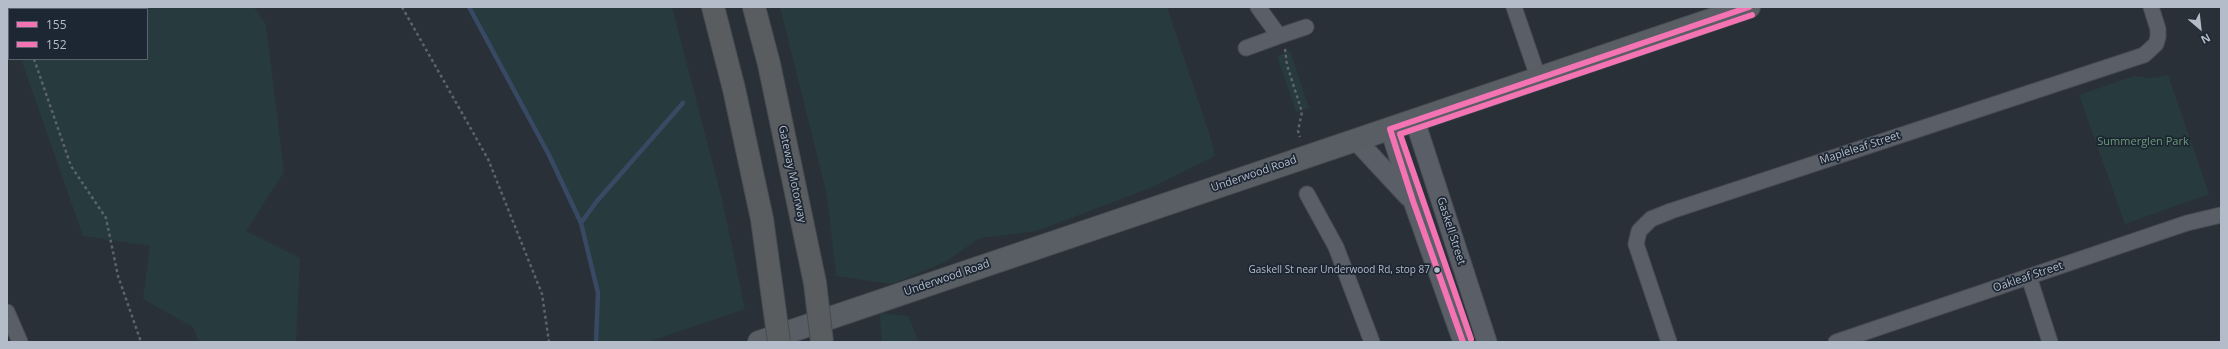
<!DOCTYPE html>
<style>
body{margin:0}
#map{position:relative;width:2228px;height:349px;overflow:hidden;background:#2a3038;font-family:"Open Sans",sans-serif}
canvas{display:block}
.frame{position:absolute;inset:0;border:8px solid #b4bcc9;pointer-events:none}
.legend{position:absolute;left:8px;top:8px;width:140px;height:52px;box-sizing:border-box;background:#1d2633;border:1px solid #59626f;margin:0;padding:5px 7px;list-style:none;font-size:12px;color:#b4bcc9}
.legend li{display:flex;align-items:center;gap:8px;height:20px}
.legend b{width:20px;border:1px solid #59626f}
.north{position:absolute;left:2180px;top:8px;width:40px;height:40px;-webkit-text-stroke:3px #1d2633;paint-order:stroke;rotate:152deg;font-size:11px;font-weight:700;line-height:16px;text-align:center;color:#b4bcc9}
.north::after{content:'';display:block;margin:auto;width:14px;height:18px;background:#b4bcc9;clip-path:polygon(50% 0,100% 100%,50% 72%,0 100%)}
</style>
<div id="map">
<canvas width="2228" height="349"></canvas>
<div class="frame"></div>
<ul class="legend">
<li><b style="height:5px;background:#f373b3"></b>155</li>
<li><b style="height:5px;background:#f373b3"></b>152</li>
</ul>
<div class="north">N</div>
</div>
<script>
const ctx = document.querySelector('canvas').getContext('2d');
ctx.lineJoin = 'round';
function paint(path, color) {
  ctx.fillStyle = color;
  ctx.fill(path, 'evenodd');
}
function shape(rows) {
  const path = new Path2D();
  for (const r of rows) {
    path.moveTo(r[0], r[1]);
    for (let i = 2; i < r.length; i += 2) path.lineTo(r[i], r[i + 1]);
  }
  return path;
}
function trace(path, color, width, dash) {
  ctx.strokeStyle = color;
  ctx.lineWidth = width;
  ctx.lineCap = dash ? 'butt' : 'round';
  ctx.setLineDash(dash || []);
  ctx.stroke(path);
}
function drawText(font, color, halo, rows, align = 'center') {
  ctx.font = font + ' "Open Sans",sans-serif';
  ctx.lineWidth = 3.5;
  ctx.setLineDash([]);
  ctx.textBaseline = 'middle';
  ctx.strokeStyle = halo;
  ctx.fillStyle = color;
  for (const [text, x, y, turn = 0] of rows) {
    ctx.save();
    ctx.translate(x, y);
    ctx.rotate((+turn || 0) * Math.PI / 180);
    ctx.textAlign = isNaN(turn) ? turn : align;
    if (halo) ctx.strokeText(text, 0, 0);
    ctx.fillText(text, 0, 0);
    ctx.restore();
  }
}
paint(shape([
 [7,7,254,7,266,25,284,172,246,231,300,258,296,342,199,342,193,327,143,299,150,246,83,236,21,59,147,59,147,9,9,9,9,23],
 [469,7,672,7,722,199,745,309,648,342,596,342,598,293,581,223,549,155],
 [780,7,1167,7,1211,139,1215,156,1150,188,1037,231,980,238,945,262,892,284,836,276,827,196],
 [1290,51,1309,108,1296,112,1277,56],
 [2168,75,2209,194,2125,224,2079,95,2134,76,2152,78],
 [880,313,908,316,919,342,882,342]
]), '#273a3e');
trace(shape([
 [469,7,549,155,581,223,598,293,596,342],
 [581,223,597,201,683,103]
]), '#384963', 4.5);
const minor = shape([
 [1258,7,1279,36,1306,27],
 [1514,7,1538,77],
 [1246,48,1279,36],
 [1307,194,1336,247,1372,342],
 [2029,277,2050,342],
 [7,312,20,342],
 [1669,342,1636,244,1639,231,1651,219,1671,211,2144,55,2156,44,2158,37,2158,29,2151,7],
 [1836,342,2187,223,2221,215]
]);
const tertiary = shape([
 [1415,121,1487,342],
 [1390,129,1413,201,1463,342],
 [1356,140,1409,197]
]);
const secondary = shape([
 [759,342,1749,7]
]);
const motorway = shape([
 [713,7,734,89,762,219,772,291],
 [754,7,769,64,815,283]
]);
trace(minor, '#484c53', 17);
trace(tertiary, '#484c53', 21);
trace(secondary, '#484c53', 24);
trace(motorway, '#474c53', 24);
trace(shape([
 [16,7,17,9],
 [402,7,488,159,542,294,549,342],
 [1285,49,1287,65,1302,112,1298,131,1300,137],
 [34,59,71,166,106,218,118,276,141,342]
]), '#5d636a', 2.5, [3, 3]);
trace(minor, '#5a5e66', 15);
trace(tertiary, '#5a5e66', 19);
trace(secondary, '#595d64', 22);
trace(motorway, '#5a5d60', 22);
const motorwayBridge = shape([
 [815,283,822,342],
 [772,291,779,342]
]);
trace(motorwayBridge, '#474c53', 24, []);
trace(motorwayBridge, '#5a5d60', 22);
trace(shape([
 [1463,342,1413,201,1390,129,1749,7]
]), '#f373b3', 6);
trace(shape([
 [1471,339,1400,134,1752,15]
]), '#f373b3', 6);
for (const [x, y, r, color] of [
 [1437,270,3.5,"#b4bcc9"]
]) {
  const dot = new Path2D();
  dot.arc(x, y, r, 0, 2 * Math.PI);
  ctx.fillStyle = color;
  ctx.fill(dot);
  trace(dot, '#1d2633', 1.5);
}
drawText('10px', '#b4bcc9', '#1d2633', [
 ["Gaskell St near Underwood Rd, stop 87",1430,270]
], 'right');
drawText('11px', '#6b9a76', '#1d2633', [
 ["Summerglen Park",2143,142]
]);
drawText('11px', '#b4bcc9', '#1d2633', [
 ["Mapleleaf Street",1860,148,-18],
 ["Gateway Motorway",792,174,78],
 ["Underwood Road",1254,174,-19],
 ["Gaskell Street",1451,231,72],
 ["Oakleaf Street",2028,277,-19],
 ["Underwood Road",947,278,-19]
]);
</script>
